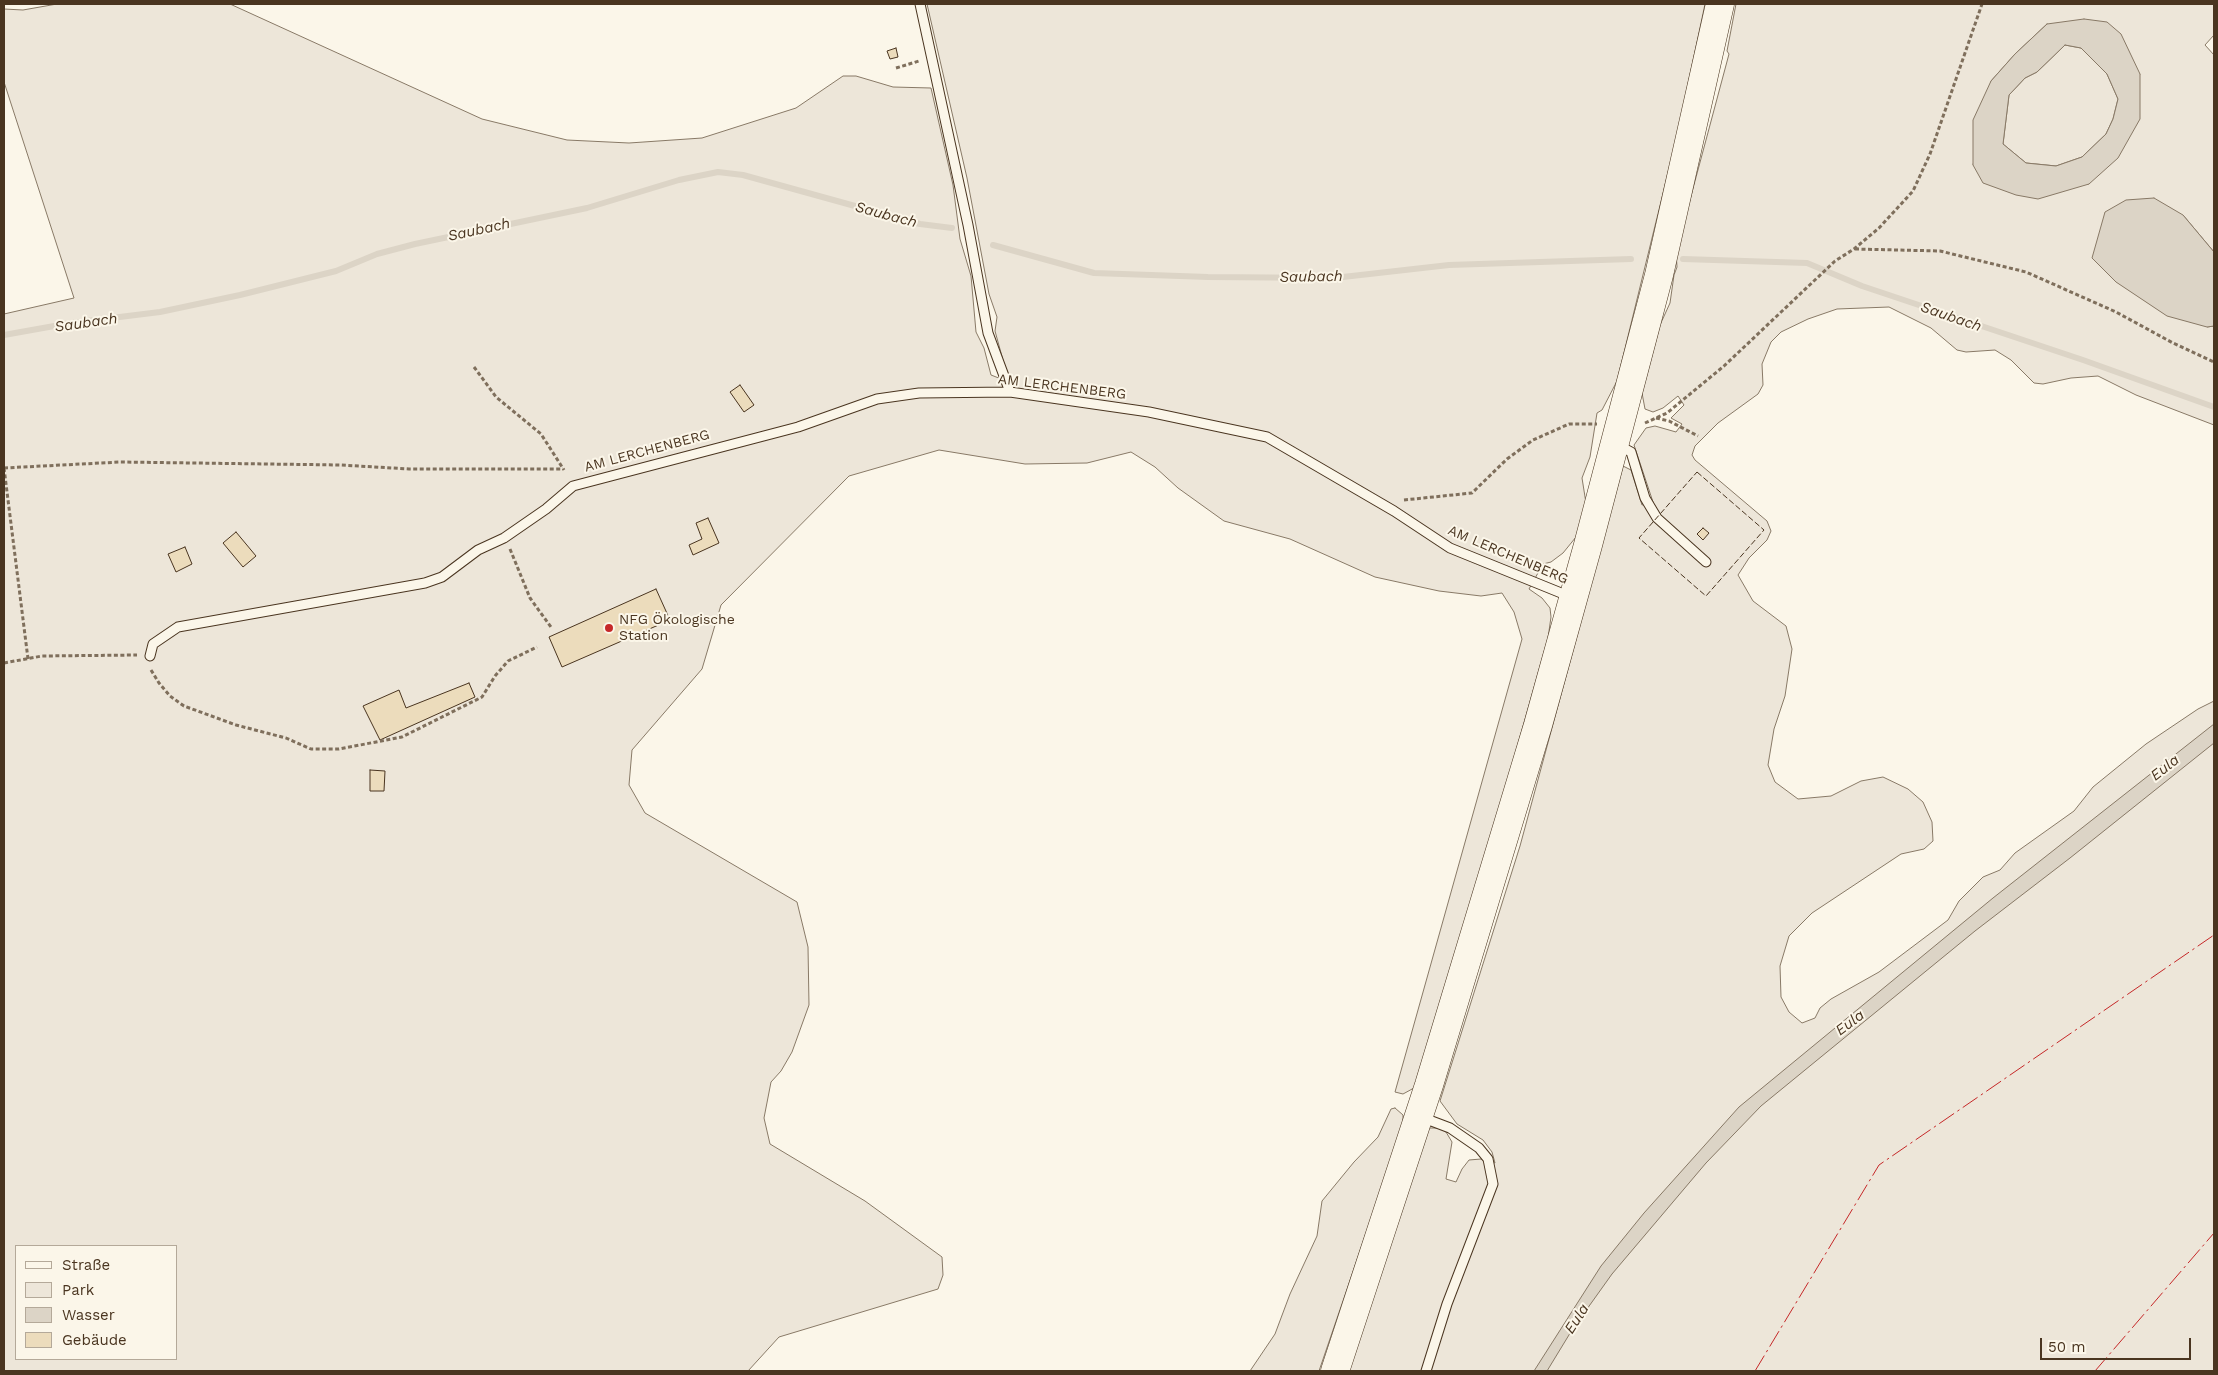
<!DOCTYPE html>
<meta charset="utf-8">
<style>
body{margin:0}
#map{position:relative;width:2218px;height:1375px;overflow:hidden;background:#fbf6e9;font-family:"Work Sans",sans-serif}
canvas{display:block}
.frame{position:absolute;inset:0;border:5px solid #4a3520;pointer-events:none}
.legend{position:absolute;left:15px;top:1245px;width:162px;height:115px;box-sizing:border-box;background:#fbf6e9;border:1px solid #b4a999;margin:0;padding:6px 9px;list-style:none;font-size:15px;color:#4a3520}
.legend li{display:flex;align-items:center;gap:10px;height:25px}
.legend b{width:25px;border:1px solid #b4a999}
.scale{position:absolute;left:2040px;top:1338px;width:151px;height:22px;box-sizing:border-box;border:2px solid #4a3520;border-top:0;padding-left:6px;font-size:15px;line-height:18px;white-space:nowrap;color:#4a3520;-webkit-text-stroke:4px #fbf6e9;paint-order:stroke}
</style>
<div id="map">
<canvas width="2218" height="1375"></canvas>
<div class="frame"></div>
<ul class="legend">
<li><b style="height:6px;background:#fbf6e9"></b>Straße</li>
<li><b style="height:14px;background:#ede6d9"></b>Park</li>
<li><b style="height:14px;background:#dcd4c6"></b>Wasser</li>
<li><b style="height:14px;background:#ecdcbc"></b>Gebäude</li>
</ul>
<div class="scale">50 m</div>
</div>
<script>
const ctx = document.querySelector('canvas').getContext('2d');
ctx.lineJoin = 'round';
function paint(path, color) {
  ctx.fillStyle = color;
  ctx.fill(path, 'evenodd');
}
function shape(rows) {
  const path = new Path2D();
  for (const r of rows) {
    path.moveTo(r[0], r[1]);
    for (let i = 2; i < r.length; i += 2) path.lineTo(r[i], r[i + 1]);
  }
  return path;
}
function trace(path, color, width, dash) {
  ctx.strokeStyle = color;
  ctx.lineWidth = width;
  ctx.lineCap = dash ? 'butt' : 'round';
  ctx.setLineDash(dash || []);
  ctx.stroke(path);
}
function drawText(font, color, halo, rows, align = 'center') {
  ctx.font = font + ' "Work Sans",sans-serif';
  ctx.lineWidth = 4;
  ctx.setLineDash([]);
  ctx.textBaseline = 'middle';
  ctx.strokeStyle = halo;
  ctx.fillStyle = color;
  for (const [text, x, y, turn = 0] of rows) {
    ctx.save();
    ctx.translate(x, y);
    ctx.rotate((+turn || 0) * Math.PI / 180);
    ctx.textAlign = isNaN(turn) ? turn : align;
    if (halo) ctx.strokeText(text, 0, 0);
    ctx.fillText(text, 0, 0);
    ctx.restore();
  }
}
const green = shape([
 [57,4,230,4,482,119,567,140,629,143,702,138,796,108,843,76,856,76,893,87,931,88,953,185,960,239,971,276,976,332,984,348,991,375,1009,382,995,331,997,317,989,294,967,178,927,4,1705,4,1677,136,1617,381,1602,410,1597,413,1590,457,1582,478,1586,503,1576,537,1563,553,1551,562,1543,564,1529,589,1542,598,1550,608,1551,617,1548,638,1512,765,1414,1088,1403,1094,1395,1092,1522,639,1514,612,1502,593,1481,596,1439,591,1375,577,1290,539,1224,521,1178,488,1155,467,1131,452,1087,463,1025,464,939,450,849,476,721,605,702,669,632,750,629,785,645,813,797,902,808,947,809,1005,792,1052,781,1071,771,1082,764,1118,770,1144,865,1201,942,1257,943,1275,938,1289,779,1337,748,1371,4,1371,4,314,74,298,4,82,4,9,23,10,57,4],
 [16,1246,176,1246,176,1359,16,1359,16,1246],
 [1736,4,2214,4,2214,35,2205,45,2214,55,2214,252,2183,215,2207,327,2214,326,2214,425,2136,395,2098,376,2071,378,2043,384,2034,383,2011,360,1995,350,1966,352,1957,350,1931,328,1889,307,1837,309,1808,319,1781,332,1771,342,1762,364,1763,385,1758,394,1718,423,1695,446,1692,455,1695,460,1767,521,1771,531,1767,540,1749,558,1738,575,1753,601,1786,626,1792,649,1785,696,1774,729,1768,765,1775,782,1798,799,1831,796,1861,781,1883,777,1908,789,1923,802,1932,822,1933,841,1924,849,1901,854,1812,913,1789,936,1780,966,1781,997,1789,1012,1802,1023,1815,1018,1820,1008,1831,999,1879,972,1948,920,1959,901,1983,877,2000,870,2015,853,2074,811,2093,787,2146,744,2198,709,2214,701,2214,1371,1349,1371,1426,1133,1430,1128,1439,1128,1446,1132,1452,1142,1446,1179,1456,1182,1462,1169,1469,1160,1481,1159,1495,1163,1492,1152,1483,1140,1457,1124,1440,1101,1520,846,1623,466,1631,470,1642,505,1653,502,1634,445,1646,428,1655,426,1676,432,1682,424,1671,418,1684,405,1678,396,1663,408,1653,412,1645,409,1642,393,1660,325,1670,303,1674,275,1677,267,1676,252,1729,54,1727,51,1736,4],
 [2047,24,2140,74,2089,184,1973,165,1991,81,2015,54,2047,24],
 [2065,45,2081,48,2107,74,2118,99,2113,119,2106,134,2082,157,2056,166,2026,163,2003,144,2009,95,2025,78,2037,72,2065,45],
 [1395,1108,1403,1115,1403,1125,1319,1371,1250,1371,1275,1334,1290,1294,1317,1236,1322,1201,1354,1162,1378,1137,1391,1109,1395,1108]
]);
paint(green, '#ede6d9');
trace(green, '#887966', 1);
const water = shape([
 [2084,19,2107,22,2121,34,2140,74,2140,119,2118,158,2089,184,2038,199,2016,195,1983,183,1973,165,1973,120,1991,81,2015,54,2047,24,2084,19],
 [2065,45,2081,48,2107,74,2118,99,2113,119,2106,134,2082,157,2056,166,2026,163,2003,144,2009,95,2025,78,2037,72,2065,45],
 [2154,198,2183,215,2214,252,2214,326,2207,327,2167,316,2116,282,2092,258,2105,212,2126,200,2154,198],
 [2214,724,2214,743,2070,858,1975,931,1761,1106,1706,1163,1612,1274,1572,1330,1547,1371,1534,1371,1601,1266,1644,1213,1739,1107,1993,898,2214,724]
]);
paint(water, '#dcd4c6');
trace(water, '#887966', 1);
trace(shape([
 [993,245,1094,273,1208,277,1334,278,1449,265,1631,259],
 [1683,259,1807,263,1862,286,2083,360,2214,407],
 [4,335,71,323,160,312,240,295,336,271,377,254,415,244,587,208,679,180,718,172,743,175,920,224,952,228]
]), '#dcd4c6', 6);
const building = shape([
 [896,48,898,57,890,59,887,51,896,48],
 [740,385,754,405,744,412,730,392,740,385],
 [708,518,719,543,693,555,689,545,702,539,696,523,708,518],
 [1703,528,1709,533,1703,540,1697,534,1703,528],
 [236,532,256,556,243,567,223,543,236,532],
 [185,547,192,564,176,572,168,554,185,547],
 [656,589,670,620,562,667,549,637,656,589],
 [469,683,475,697,380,740,363,706,399,690,406,708,469,683],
 [370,770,385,771,384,791,370,791,370,770]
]);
paint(building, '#ecdcbc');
trace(building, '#4a3520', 1);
const lane = shape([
 [920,4,968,225,988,333,1010,392],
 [1618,445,1631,452,1645,498,1657,518,1706,562],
 [150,656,153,644,178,627,425,583,442,577,478,550,504,538,546,509,573,486,798,427,877,399,919,393,1010,392,1149,412,1267,437,1394,511,1450,548,1571,597],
 [1421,1117,1450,1128,1479,1148,1488,1159,1493,1184,1447,1304,1426,1371]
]);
const primary = shape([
 [1335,1371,1429,1085,1538,725,1588,545,1659,275,1720,4]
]);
trace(lane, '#4a3520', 11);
trace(primary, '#4a3520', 29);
trace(shape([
 [896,68,919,61],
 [1855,249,1940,251,2026,272,2116,312,2173,343,2214,362],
 [474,367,496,397,541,434,564,470],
 [1656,418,1669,421,1698,436],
 [1645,423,1667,413,1724,366,1835,261,1854,249,1879,228,1913,191,1930,154,1982,4],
 [4,468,120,462,341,465,409,469,563,469],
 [4,468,28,659],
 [1404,500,1472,493,1507,459,1533,440,1569,424,1597,424],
 [510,549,530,598,551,627],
 [4,663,42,656,137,655],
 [151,670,159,683,170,696,184,706,236,725,286,738,311,749,339,749,402,737,482,697,495,676,508,661,537,647]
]), '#7f6f5c', 3, [4, 2.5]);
trace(lane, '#fbf6e9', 9);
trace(primary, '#fbf6e9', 28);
trace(shape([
 [1697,472,1764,530,1706,596,1639,538,1697,472]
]), '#4a3520', 1, [6, 2.5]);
trace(shape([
 [1755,1371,1879,1165,2214,935],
 [2095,1371,2214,1233]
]), '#c62828', 1, [18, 4, 2.5, 4]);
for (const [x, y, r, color] of [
 [609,628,5,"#c62828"]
]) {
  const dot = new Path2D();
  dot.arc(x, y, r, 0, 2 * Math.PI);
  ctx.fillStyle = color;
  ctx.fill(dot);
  trace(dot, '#fbf6e9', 2);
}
drawText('14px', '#4a3520', '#fbf6e9', [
 ["AM LERCHENBERG",1062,387,7],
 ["AM LERCHENBERG",647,451,-15],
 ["AM LERCHENBERG",1508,555,23]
]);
drawText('14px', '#4a3520', '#fbf6e9', [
 ["NFG Ökologische",619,620],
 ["Station",619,636]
], 'left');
drawText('italic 15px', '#4a3520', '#fbf6e9', [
 ["Saubach",886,215,15],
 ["Saubach",479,230,-12],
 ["Saubach",1311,277,-1],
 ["Saubach",1951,317,19],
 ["Saubach",86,323,-8],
 ["Eula",2165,768,-38],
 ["Eula",1850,1023,-37],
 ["Eula",1577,1319,-57]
]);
</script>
